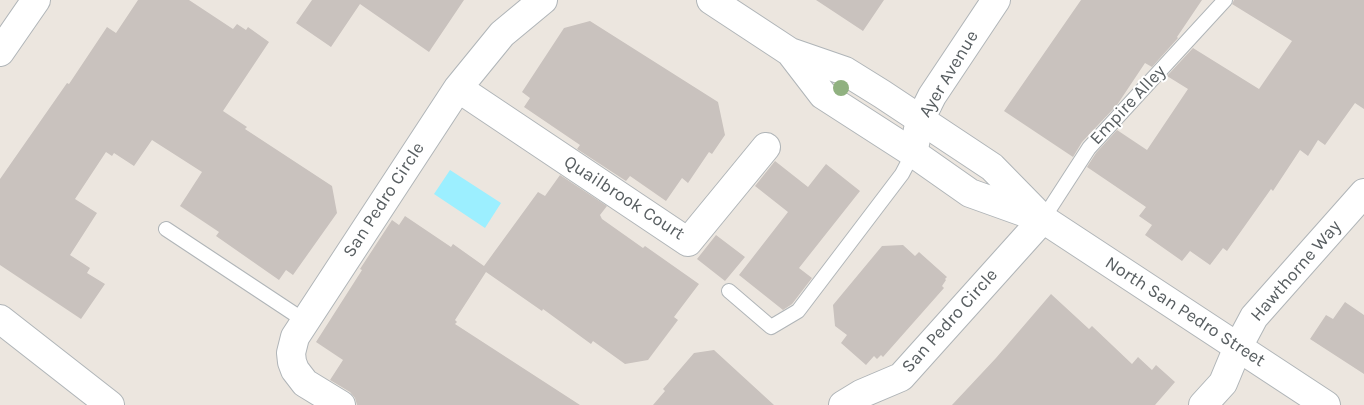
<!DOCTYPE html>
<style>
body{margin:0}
canvas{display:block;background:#ece6df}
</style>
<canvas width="1364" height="405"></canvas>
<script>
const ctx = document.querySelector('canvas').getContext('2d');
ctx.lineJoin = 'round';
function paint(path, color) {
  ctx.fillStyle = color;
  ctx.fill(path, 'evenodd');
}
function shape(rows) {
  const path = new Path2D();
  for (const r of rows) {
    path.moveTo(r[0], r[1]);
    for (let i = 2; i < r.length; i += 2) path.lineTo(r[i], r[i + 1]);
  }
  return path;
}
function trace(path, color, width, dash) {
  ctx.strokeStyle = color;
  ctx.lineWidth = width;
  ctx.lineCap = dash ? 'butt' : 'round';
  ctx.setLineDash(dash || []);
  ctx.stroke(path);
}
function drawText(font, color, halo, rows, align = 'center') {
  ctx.font = font + ' Karla,sans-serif';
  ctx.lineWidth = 4;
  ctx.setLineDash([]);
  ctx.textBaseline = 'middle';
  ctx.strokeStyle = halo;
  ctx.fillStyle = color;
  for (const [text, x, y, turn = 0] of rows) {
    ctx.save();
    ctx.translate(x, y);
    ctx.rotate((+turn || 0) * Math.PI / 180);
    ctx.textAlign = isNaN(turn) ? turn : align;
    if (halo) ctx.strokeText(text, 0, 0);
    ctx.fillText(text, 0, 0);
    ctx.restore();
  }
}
paint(shape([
 [450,170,501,203,485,228,434,194]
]), '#9cefff');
paint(shape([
 [138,0,189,0,233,29,237,24,246,30,248,27,269,42,223,111,247,127,245,129,332,186,337,213,293,275,286,270,279,280,216,236,219,232,180,206,202,172,152,140,134,166,114,153,112,156,106,152,75,199,97,213,70,255,90,268,87,273,105,284,81,319,0,265,0,179,67,83,69,84,107,27,116,33],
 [312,0,464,0,429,52,360,4,331,47,296,23],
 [816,0,884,0,863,31],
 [1081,0,1202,0,1177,37,1178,38,1152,67,1145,63,1117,105,1082,142,1073,157,1004,111],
 [1234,0,1364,0,1364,109,1355,103,1325,145,1318,140,1308,156,1300,150,1273,191,1271,189,1227,251,1223,248,1210,265,1190,251,1182,261,1145,235,1152,225,1139,216,1146,207,1087,167,1096,153,1117,130,1147,150,1188,89,1167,76,1193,48,1259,89,1292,41,1232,4],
 [590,21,718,102,725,135,712,154,709,152,688,183,682,178,666,201,630,176,626,181,577,149,580,145,524,107,530,98,522,92,564,28],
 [775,161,808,187,826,164,860,191,799,268,812,278,792,304,783,310,739,275,788,212,755,186],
 [560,175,607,206,600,215,602,219,643,248,645,246,699,284,674,317,678,320,648,360,625,364,593,341,591,344,543,309,542,311,486,272,455,320,457,322,455,324,580,405,357,405,355,398,350,392,330,380,343,360,316,342,362,270,360,269,392,220,399,225,405,216,451,247,453,244,484,266,538,192,545,196],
 [716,235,745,257,725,281,697,259],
 [903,245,915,256,919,252,947,277,945,279,946,280,942,286,944,288,883,357,881,355,877,359,874,356,866,365,841,343,847,335,835,326,833,305,882,246],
 [1051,294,1089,329,1092,326,1132,364,1138,357,1152,370,1156,365,1175,382,1155,405,952,405,996,358],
 [1345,302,1364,315,1364,374,1310,339,1326,315,1333,319],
 [714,350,774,405,653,405,665,391,663,389,694,353]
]), '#c9c2be');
const service = shape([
 [1043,219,1089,148,1225,0],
 [166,229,305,321],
 [729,291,771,327,798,311,902,174,913,153]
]);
const minor = shape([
 [0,52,36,0],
 [458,88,688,242,766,147],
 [913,153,920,120,932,96,996,0],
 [341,405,305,383,295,370,292,362,291,353,295,337,458,88,502,34,543,0],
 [843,405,861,394,901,377,1043,219],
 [1203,405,1223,383,1238,347]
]);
const tertiary = shape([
 [711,0,790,52,845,71,882,94,992,167,1043,219,1326,405],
 [790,52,823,95,913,153,970,193,1037,217],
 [0,319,110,405],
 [1238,347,1254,317,1364,193]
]);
trace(service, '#b0b5b8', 16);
trace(minor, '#b0b5b8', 30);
trace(tertiary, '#b0b5b8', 30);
trace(service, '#fff', 14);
trace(minor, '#fff', 28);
trace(tertiary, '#fff', 28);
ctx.fillStyle = '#90b180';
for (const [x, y] of [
 [841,88]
]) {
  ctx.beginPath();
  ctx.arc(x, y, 8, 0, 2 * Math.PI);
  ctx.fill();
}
drawText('18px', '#585e61', '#fff', [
 ["Ayer Avenue",949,74,-59],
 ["Empire Alley",1128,105,-47],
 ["Quailbrook Court",624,198,33],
 ["San Pedro Circle",384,200,-57],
 ["Hawthorne Way",1296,271,-49],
 ["North San Pedro Street",1185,312,33],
 ["San Pedro Circle",950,321,-48]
]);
</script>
